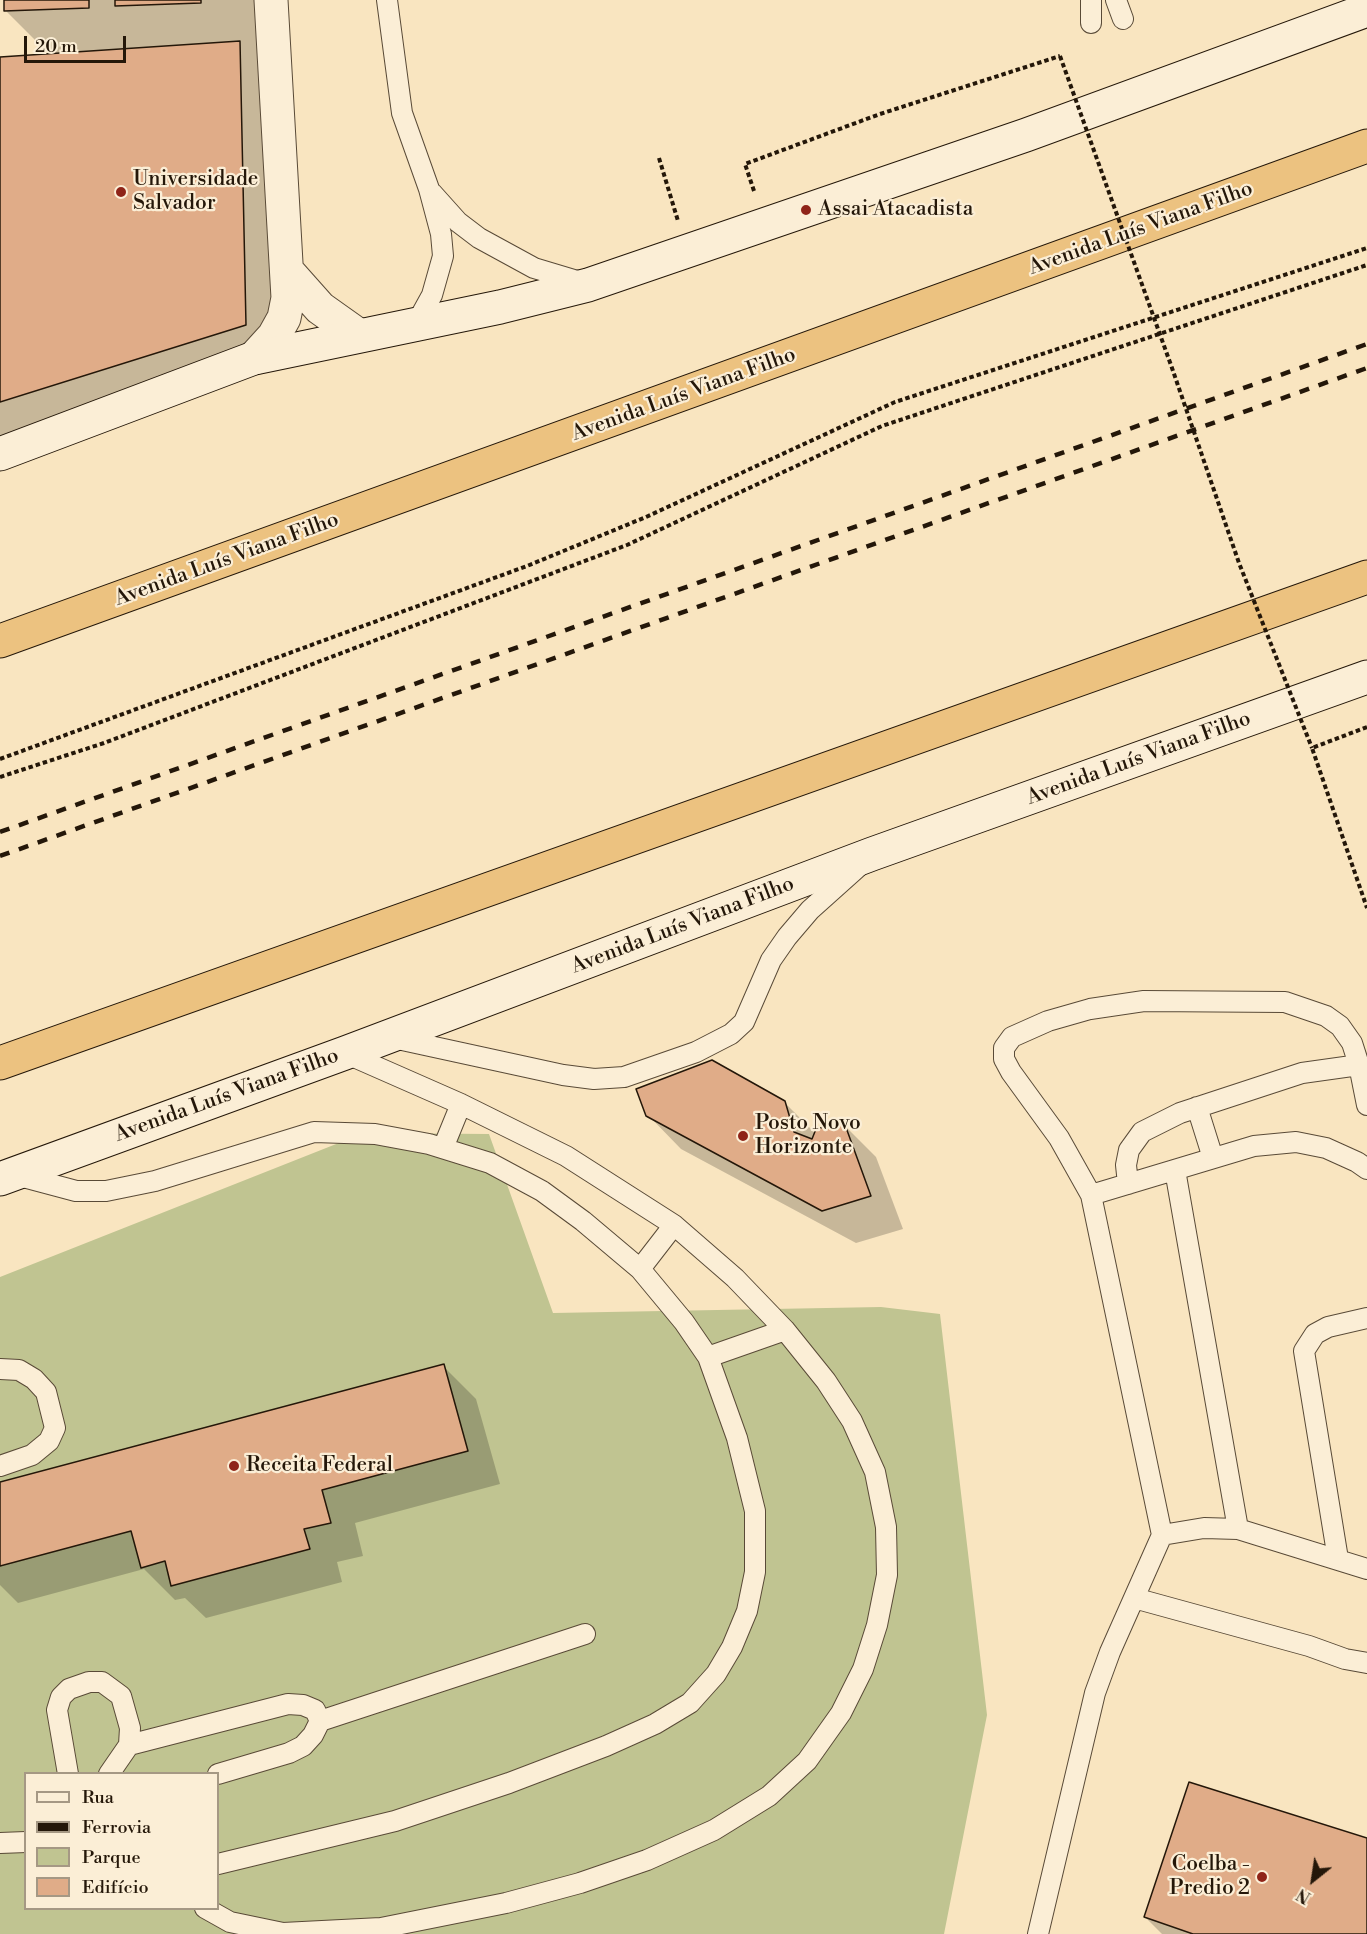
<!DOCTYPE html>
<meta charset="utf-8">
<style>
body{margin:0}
#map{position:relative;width:1367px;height:1934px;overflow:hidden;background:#f9e5c0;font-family:"Libre Bodoni",serif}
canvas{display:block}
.legend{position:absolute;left:24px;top:1772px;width:195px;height:138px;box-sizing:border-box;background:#fbeed6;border:2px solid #a59884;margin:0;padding:8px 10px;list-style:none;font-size:18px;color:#241709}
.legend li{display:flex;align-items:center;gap:12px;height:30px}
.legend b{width:30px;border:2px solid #a59884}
.north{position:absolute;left:1283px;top:1850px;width:60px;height:60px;-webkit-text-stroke:4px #fbeed6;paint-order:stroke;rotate:210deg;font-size:16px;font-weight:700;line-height:24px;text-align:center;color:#241709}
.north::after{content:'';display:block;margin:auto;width:21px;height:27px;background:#241709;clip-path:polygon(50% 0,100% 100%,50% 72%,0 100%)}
.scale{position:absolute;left:24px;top:36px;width:102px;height:27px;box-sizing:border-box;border:3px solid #241709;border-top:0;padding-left:8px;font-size:18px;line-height:21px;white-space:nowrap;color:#241709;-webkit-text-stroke:4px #fbeed6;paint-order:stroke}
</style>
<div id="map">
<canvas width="1367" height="1934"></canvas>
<ul class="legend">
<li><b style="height:8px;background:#fbeed6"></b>Rua</li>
<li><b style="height:8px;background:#241709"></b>Ferrovia</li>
<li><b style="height:16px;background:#c0c491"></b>Parque</li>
<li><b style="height:16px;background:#e0ac88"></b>Edifício</li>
</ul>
<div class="north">N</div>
<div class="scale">20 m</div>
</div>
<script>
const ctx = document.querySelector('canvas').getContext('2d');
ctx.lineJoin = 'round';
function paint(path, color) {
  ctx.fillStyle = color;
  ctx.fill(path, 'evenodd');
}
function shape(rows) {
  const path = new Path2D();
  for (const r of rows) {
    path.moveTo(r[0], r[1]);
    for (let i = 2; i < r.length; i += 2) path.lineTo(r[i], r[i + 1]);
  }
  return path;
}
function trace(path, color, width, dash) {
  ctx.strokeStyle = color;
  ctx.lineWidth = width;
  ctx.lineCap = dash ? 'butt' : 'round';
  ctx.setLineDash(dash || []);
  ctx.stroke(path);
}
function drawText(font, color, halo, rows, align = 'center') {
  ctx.font = font + ' "Libre Bodoni",serif';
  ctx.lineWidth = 4.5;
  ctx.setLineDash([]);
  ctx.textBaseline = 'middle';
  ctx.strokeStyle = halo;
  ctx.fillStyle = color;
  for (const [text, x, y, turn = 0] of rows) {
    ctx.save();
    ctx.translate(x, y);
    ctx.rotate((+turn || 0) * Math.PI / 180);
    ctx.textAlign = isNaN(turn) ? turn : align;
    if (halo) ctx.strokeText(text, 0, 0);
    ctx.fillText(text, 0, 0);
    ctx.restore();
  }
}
paint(shape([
 [364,1133,489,1134,553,1313,881,1307,940,1314,987,1715,944,1934,0,1934,0,1277],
 [26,1774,218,1774,218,1908,26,1908]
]), '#c0c491');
paint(shape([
 [5,0,266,0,278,358,0,445,0,58,51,56,6,11],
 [784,1102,816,1134,843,1124,876,1157,903,1229,856,1243,681,1149,648,1115],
 [443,1366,476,1399,500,1484,355,1523,363,1556,337,1562,342,1582,206,1618,185,1598,175,1600,144,1569,18,1603,0,1585,0,1483],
 [1367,1839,1367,1934,1162,1934,1145,1917]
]), '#0003');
const building = shape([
 [4,0,89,0,89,8,4,11,4,0],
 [115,0,201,0,201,3,115,6,115,0],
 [240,41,246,325,0,402,0,57,240,41],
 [712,1060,785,1101,794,1132,812,1139,816,1129,844,1122,871,1196,822,1211,646,1116,636,1089,712,1060],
 [444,1364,468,1451,322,1490,331,1523,304,1529,310,1549,171,1586,165,1561,141,1568,131,1531,0,1566,0,1482,444,1364],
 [1189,1782,1367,1838,1367,1934,1193,1934,1144,1917,1189,1782]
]);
paint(building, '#e0ac88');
trace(building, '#241709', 1.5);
const lane = shape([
 [387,0,402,113,429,189,441,234,443,256,432,295,416,324],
 [1091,0,1091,23],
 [1116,0,1123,19],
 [432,193,458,222,479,238,534,268,584,283],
 [393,1038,563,1075,594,1079,624,1077,696,1052,731,1034,744,1022,771,960,787,937,810,910,858,867],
 [1359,1065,1367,1105],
 [1197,1107,1213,1158],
 [443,1148,461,1104],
 [1175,1170,1238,1529],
 [16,1175,76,1191,106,1191,155,1181,314,1132,375,1134,429,1144,490,1163,542,1191,583,1221,640,1269,684,1322,708,1357,737,1438,755,1511,755,1572,747,1611,732,1647,716,1674,690,1703,655,1724,606,1746,509,1783,395,1821,218,1864],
 [1091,1195,1254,1146,1296,1142,1326,1148,1357,1162,1367,1169],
 [640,1269,674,1225],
 [708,1357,785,1330],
 [0,1369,19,1370,34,1379,46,1392,55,1428,49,1441,32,1455,0,1466],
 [1162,1535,1204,1528,1238,1529,1367,1569],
 [1338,1559,1304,1351,1315,1334,1328,1327,1367,1318],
 [1134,1598,1309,1646,1345,1659,1367,1663],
 [320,1721,585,1634],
 [129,1745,288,1704,303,1705,315,1710,320,1721,313,1735,303,1746,289,1753,218,1774],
 [68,1774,57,1710,61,1697,69,1689,89,1682,102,1682,121,1696,130,1728,129,1745,109,1774],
 [0,1843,26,1842],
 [205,1908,230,1922,283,1933,381,1928,506,1903,580,1883,647,1860,714,1830,769,1796,807,1761,841,1713,863,1669,877,1625,887,1575,886,1527,875,1472,852,1421,826,1381,785,1330,735,1278,674,1225,566,1156,461,1104,345,1053],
 [1038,1934,1095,1693,1110,1652,1162,1535,1091,1195,1059,1138,1011,1072,1004,1059,1004,1048,1012,1037,1048,1021,1090,1009,1144,1001,1285,1002,1326,1016,1340,1026,1352,1043,1359,1065,1302,1073,1180,1113,1142,1132,1129,1150,1126,1165,1128,1184]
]);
const street = shape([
 [288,272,320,308,358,335],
 [254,358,274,336,284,318,288,298,271,0]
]);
const secondary = shape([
 [0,454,254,358,500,307,588,285,1026,135,1367,10],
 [0,1179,345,1053,872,854,1367,677]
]);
const highway = shape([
 [0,641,1367,146],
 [0,1063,1367,577]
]);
trace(lane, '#594a37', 22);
trace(street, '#594a37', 35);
trace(secondary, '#241709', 35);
trace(highway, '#241709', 35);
trace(shape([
 [659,158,678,221],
 [754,191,745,164,880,114,1060,56],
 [1367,727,1312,748,1367,908],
 [0,759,527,566,646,517,895,402,1367,248],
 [0,777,104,743,627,545,882,426,1367,265]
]), '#241709', 4, [4.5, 3]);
trace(lane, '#fbeed6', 20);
trace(street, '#fbeed6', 33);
trace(secondary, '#fbeed6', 33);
trace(highway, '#ecc280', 33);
trace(shape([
 [0,832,1367,344],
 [0,856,1367,368]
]), '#241709', 4.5, [10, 10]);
trace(shape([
 [1060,56,1172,368,1239,563,1312,748]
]), '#241709', 4, [4.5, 3]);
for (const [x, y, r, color] of [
 [121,192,6,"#8f2418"],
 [806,210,6,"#8f2418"],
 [743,1136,6,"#8f2418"],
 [234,1466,6,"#8f2418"],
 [1262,1877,6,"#8f2418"]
]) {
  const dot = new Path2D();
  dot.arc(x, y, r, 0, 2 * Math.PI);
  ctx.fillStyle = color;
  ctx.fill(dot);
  trace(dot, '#fbeed6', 2);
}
drawText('21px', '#241709', '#fbeed6', [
 ["Universidade",133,180],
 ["Salvador",133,204],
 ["Assai Atacadista",818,210],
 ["Posto Novo",755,1124],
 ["Horizonte",755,1148],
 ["Receita Federal",246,1466],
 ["Coelba -",1250,1865,"right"],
 ["Predio 2",1250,1889,"right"]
], 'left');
drawText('21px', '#241709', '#fbeed6', [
 ["Avenida Luís Viana Filho",1141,229,-20],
 ["Avenida Luís Viana Filho",684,395,-20],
 ["Avenida Luís Viana Filho",227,560,-20],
 ["Avenida Luís Viana Filho",1139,759,-20],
 ["Avenida Luís Viana Filho",683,926,-21],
 ["Avenida Luís Viana Filho",227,1096,-20]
]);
</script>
